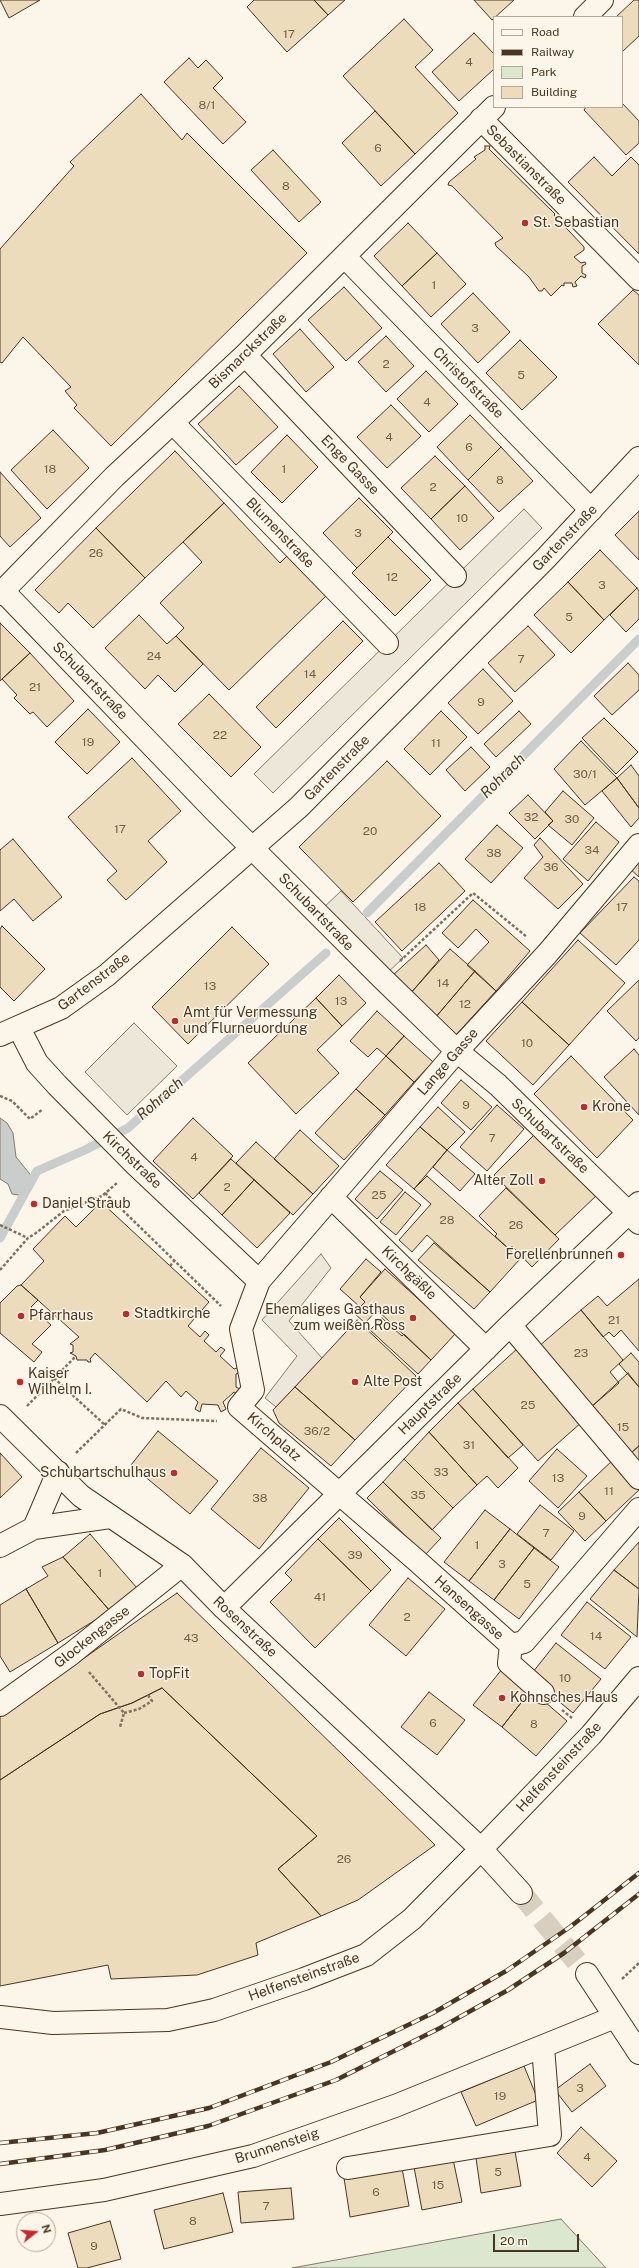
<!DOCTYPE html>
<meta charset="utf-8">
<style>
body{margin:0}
#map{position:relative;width:639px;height:2268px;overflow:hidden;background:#fbf6e9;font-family:"Public Sans",sans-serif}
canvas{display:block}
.legend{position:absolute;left:493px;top:16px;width:130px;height:92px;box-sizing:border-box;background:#fbf6e9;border:1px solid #b4a999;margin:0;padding:5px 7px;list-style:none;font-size:12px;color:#4a3520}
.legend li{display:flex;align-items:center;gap:8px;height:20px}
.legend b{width:20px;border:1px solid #b4a999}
.north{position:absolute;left:16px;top:2212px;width:40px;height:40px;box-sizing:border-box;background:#fbf6e9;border:1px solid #b4a999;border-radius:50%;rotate:73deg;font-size:11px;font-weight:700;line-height:16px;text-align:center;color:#4a3520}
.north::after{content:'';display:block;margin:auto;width:14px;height:18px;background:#c62828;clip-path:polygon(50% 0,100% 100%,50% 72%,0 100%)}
.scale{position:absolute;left:493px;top:2234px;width:86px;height:18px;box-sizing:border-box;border:2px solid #4a3520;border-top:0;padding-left:5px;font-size:12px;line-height:14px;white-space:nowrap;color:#4a3520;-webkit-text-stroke:3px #fbf6e9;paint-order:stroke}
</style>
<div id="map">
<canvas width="639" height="2268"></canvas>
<ul class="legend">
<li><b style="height:5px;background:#fbf6e9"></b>Road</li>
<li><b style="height:5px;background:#4a3520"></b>Railway</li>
<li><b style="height:11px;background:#dce7d0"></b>Park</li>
<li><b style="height:11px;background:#ecdcbc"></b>Building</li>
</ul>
<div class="north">N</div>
<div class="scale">20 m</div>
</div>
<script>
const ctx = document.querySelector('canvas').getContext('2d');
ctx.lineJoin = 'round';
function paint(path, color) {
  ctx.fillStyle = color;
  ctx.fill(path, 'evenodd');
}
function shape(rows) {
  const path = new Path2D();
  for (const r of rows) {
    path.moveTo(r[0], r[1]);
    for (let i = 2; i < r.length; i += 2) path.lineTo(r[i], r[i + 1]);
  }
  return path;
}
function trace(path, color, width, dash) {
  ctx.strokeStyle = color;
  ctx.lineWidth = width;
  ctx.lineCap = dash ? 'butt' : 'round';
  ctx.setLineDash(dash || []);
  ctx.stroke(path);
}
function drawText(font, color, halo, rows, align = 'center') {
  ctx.font = font + ' "Public Sans",sans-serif';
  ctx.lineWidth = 3;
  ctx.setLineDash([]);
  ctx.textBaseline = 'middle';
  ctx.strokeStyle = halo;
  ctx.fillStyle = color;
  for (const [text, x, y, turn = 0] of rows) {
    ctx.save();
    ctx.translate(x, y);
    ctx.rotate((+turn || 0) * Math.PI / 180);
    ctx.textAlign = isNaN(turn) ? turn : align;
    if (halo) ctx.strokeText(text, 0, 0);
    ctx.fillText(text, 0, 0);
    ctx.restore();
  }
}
const green = shape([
 [561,2219,606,2268,292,2268,561,2219]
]);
paint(green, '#dce7d0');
trace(green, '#887966', 1);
const parking = shape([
 [524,509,542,528,273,793,254,774,524,509],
 [341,891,403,958,382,978,318,913,341,891],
 [134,1023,177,1066,127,1115,85,1072,134,1023],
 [321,1254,331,1268,289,1321,322,1358,276,1407,265,1398,297,1356,262,1320,321,1254]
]);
paint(parking, '#ede7d9');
trace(parking, '#887966', 1);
const water = shape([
 [0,1118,7,1123,13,1133,16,1157,34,1179,25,1196,12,1194,8,1184,0,1179,0,1118]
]);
paint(water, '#c9cecd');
trace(water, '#887966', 1);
trace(shape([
 [367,913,639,639],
 [0,1238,37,1171,85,1150,128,1128,326,953]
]), '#c9cecd', 9);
const building = shape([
 [0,0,40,0,9,18,0,0],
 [254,0,314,0,328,15,287,52,247,7,254,0],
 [314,0,345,0,328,15,314,0],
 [474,0,514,0,492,20,474,0],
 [634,0,639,0,639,36,622,52,622,17,616,17,634,0],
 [404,19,433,50,415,67,458,113,415,154,343,76,404,19],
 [474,33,494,54,494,69,459,101,432,72,474,33],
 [189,58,198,68,206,60,223,78,213,88,246,122,223,144,164,82,189,58],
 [141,94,182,140,187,133,307,253,111,446,74,408,77,405,65,391,71,387,23,337,2,363,0,362,0,249,74,166,70,162,141,94],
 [622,103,639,121,639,143,626,155,584,110,586,107,622,107,622,103],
 [375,111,415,154,381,186,342,143,375,111],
 [485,146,490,146,489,149,555,214,554,215,584,247,584,250,574,257,581,263,585,262,586,264,582,266,582,273,586,275,585,278,581,276,575,282,577,286,573,287,572,283,564,283,564,286,562,285,551,296,544,288,542,291,539,291,529,277,496,246,495,243,503,238,452,186,448,185,449,182,476,159,474,157,485,150,485,146],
 [273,150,321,202,299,222,251,170,273,150],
 [594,157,612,176,631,157,639,165,639,254,568,182,594,157],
 [408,223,437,253,402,286,374,256,408,223],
 [437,253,466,284,431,317,402,286,437,253],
 [344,287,382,328,346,361,308,320,344,287],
 [633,290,639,295,639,365,598,324,633,290],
 [473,293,510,332,478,363,441,324,473,293],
 [300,329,334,367,306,392,273,354,300,329],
 [386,336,414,366,386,392,358,362,386,336],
 [520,340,557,377,522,410,486,373,520,340],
 [426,371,458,404,429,432,397,399,426,371],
 [239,386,278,427,236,465,198,424,239,386],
 [391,405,421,436,387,468,357,437,391,405],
 [470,415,501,447,468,480,437,447,470,415],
 [53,430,89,468,47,509,11,470,53,430],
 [287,435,318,467,282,503,251,472,287,435],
 [501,447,533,481,499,512,468,480,501,447],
 [175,451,224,503,145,578,96,528,175,451],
 [435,456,465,486,431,519,401,488,435,456],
 [0,472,41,518,10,547,0,536,0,472],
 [465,486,494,518,460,550,431,519,465,486],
 [359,498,393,532,357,568,323,533,359,498],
 [224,503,280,563,287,556,326,596,229,690,176,636,184,628,160,603,202,562,183,542,224,503],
 [639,511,639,560,615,535,639,511],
 [96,528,145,578,93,628,68,603,59,613,35,590,96,528],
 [388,537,431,580,395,616,352,573,388,537],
 [600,550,637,588,604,620,568,582,600,550],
 [568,582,604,620,571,653,534,615,568,582],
 [637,588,639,591,639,619,626,632,610,615,637,588],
 [139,615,167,644,176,636,203,664,175,692,158,675,145,689,105,648,139,615],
 [343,621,363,641,276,728,256,707,343,621],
 [0,623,30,653,0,681,0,623],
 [528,626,555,655,515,692,488,663,528,626],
 [30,653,74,701,47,727,33,712,30,714,14,698,17,695,2,679,30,653],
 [628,663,639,675,639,690,612,715,594,696,628,663],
 [483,669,513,701,478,734,448,703,483,669],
 [209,694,261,747,231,777,178,724,209,694],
 [88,709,120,742,87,774,55,742,88,709],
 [441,711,467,737,430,775,404,749,441,711],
 [519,711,531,724,496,757,484,744,519,711],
 [604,718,638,752,616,774,582,738,604,718],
 [581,741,617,778,585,805,554,769,581,741],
 [471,747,490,767,465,791,446,770,471,747],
 [132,758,181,811,148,841,167,862,126,900,107,880,117,871,68,817,132,758],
 [387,761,441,816,353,902,299,847,387,761],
 [631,765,639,776,639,808,617,778,631,765],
 [617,778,639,808,639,818,631,827,602,791,617,778],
 [563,791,594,818,572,845,548,825,553,821,545,812,563,791],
 [528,795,553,821,535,839,509,813,528,795],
 [596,822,619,842,588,881,563,859,596,822],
 [497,825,523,848,491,883,465,859,497,825],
 [540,838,583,884,558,909,524,878,543,857,534,845,540,838],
 [13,839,62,897,33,921,14,899,0,911,0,850,13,839],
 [639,857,639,877,629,868,639,857],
 [439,863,465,891,402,951,375,922,439,863],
 [634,877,639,881,639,940,616,965,580,933,634,877],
 [473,900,530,951,496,991,467,965,489,942,476,929,458,948,442,933,473,900],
 [2,926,45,969,14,1001,0,987,0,929,2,926],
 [232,927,269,964,188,1044,152,1007,232,927],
 [578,940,625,983,569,1045,522,1002,578,940],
 [426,945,439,960,410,994,392,976,426,945],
 [450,949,475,971,435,1018,410,994,450,949],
 [475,971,496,991,454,1037,435,1018,475,971],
 [339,975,366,1003,342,1026,316,998,339,975],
 [639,980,639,1038,636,1041,607,1011,639,980],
 [316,998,342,1026,317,1050,339,1073,296,1114,248,1063,316,998],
 [522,1002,569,1045,533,1085,486,1041,522,1002],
 [377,1011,404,1036,386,1056,377,1048,368,1057,350,1041,377,1011],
 [404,1036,433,1062,414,1082,386,1056,404,1036],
 [634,1049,639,1055,639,1115,604,1077,634,1049],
 [386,1056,414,1082,385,1115,356,1089,386,1056],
 [571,1056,633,1120,597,1158,534,1094,571,1056],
 [461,1080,492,1107,471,1130,441,1103,461,1080],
 [356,1089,385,1115,344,1160,315,1133,356,1089],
 [497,1105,524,1129,487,1171,460,1147,497,1105],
 [438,1107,465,1132,447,1150,420,1127,438,1107],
 [193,1118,233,1156,193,1199,153,1161,193,1118],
 [420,1127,447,1150,414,1189,386,1165,420,1127],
 [300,1130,339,1166,313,1194,274,1159,300,1130],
 [535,1134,597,1195,555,1235,494,1175,535,1134],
 [256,1142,313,1194,293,1215,236,1163,256,1142],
 [447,1150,475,1174,460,1191,433,1167,447,1150],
 [231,1159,254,1180,222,1215,199,1193,231,1159],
 [380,1171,403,1190,377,1219,355,1199,380,1171],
 [427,1176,520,1259,490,1292,427,1235,412,1252,399,1240,431,1204,414,1189,427,1176],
 [254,1180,290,1213,257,1248,222,1215,254,1180],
 [506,1188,559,1239,532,1267,512,1246,509,1249,495,1236,497,1234,479,1216,506,1188],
 [405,1192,421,1205,396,1235,380,1222,405,1192],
 [101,1202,209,1302,188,1326,200,1337,205,1331,209,1335,204,1341,216,1352,221,1347,225,1350,220,1356,234,1369,242,1366,244,1371,236,1374,236,1387,242,1390,240,1395,234,1392,223,1402,226,1409,221,1412,218,1405,202,1404,200,1412,195,1409,198,1402,186,1391,181,1397,166,1381,147,1402,95,1353,90,1359,91,1362,88,1362,87,1360,77,1360,76,1356,70,1353,73,1352,73,1345,70,1344,79,1337,21,1285,44,1261,33,1249,65,1216,76,1227,101,1202],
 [434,1243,490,1292,474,1309,418,1260,434,1243],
 [366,1259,381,1272,360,1297,365,1302,360,1307,340,1289,366,1259],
 [385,1269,456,1333,431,1360,377,1310,365,1323,354,1313,365,1302,360,1297,385,1269],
 [639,1279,639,1351,621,1330,614,1337,609,1332,603,1337,581,1310,598,1296,607,1306,639,1279],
 [21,1285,38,1300,31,1307,51,1325,32,1344,42,1352,34,1362,0,1333,0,1303,17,1286,21,1285],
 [581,1310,623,1360,610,1372,619,1383,590,1408,538,1347,581,1310],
 [382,1318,402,1336,404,1334,431,1360,418,1374,370,1330,382,1318],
 [357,1320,416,1376,355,1440,295,1387,357,1320],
 [518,1348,583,1421,538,1461,473,1389,518,1348],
 [631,1353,639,1362,639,1387,619,1364,631,1353],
 [628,1373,639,1387,639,1446,632,1452,590,1408,628,1373],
 [295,1387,355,1440,331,1466,279,1423,273,1410,295,1387],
 [473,1389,523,1445,508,1458,458,1403,473,1389],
 [458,1403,518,1468,498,1488,487,1476,477,1485,429,1432,458,1403],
 [158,1431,218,1481,190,1514,131,1465,158,1431],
 [429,1432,477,1485,453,1508,404,1459,429,1432],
 [639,1446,639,1461,632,1452,639,1446],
 [261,1448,309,1488,259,1549,211,1509,261,1448],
 [557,1449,587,1476,558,1508,529,1481,557,1449],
 [0,1453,22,1477,0,1498,0,1453],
 [404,1459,453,1508,432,1530,383,1482,404,1459],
 [613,1460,639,1490,606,1521,579,1492,613,1460],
 [383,1482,441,1538,425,1555,367,1498,383,1482],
 [579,1492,606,1521,585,1541,558,1512,579,1492],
 [540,1505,574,1531,551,1560,517,1534,540,1505],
 [485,1510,510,1529,469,1581,444,1562,485,1510],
 [339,1518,391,1570,371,1591,318,1539,339,1518],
 [510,1529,534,1548,494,1600,469,1581,510,1529],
 [90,1534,137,1588,110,1611,63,1557,90,1534],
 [318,1539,371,1591,315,1648,270,1602,292,1580,285,1573,318,1539],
 [639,1542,639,1589,614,1570,639,1542],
 [534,1548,559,1567,519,1619,494,1600,534,1548],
 [63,1557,110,1611,58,1643,26,1589,48,1576,42,1567,63,1557],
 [614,1570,639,1589,637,1637,590,1599,614,1570],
 [408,1578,445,1609,406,1656,369,1625,408,1578],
 [26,1589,58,1643,10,1672,0,1656,0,1605,26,1589],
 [177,1593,435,1845,358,1900,321,1916,278,1869,317,1836,162,1688,132,1703,100,1714,0,1780,0,1717,177,1593],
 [587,1602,631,1637,605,1669,561,1635,587,1602],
 [556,1643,601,1679,573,1713,529,1677,556,1643],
 [503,1668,531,1690,502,1727,473,1705,503,1668],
 [162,1688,317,1836,278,1869,321,1916,256,1943,258,1955,197,1975,111,1979,108,1965,0,1986,0,1780,100,1714,132,1703,162,1688],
 [531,1690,567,1721,536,1756,502,1727,531,1690],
 [429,1692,465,1720,437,1755,401,1727,429,1692],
 [590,2064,606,2086,572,2112,555,2090,590,2064],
 [524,2066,538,2100,476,2126,461,2092,524,2066],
 [581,2127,617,2161,592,2187,557,2153,581,2127],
 [515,2151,521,2186,481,2193,476,2158,515,2151],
 [453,2159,462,2202,422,2210,414,2167,453,2159],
 [402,2168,409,2206,350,2217,344,2178,402,2168],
 [291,2188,294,2219,241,2223,238,2192,291,2188],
 [223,2193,233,2232,164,2249,154,2210,223,2193],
 [110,2221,121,2259,87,2268,78,2268,68,2233,110,2221]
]);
paint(building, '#ecdcbc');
trace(building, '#4a3520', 1);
trace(shape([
 [521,1893,587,1974]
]), '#d8cfc1', 22, [22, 11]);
const minor = shape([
 [585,17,602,0],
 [481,119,639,279],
 [345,257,591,510],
 [245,355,455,576],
 [173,423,387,643],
 [3,591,215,811,382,978,457,1051,498,1085,639,1223],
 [0,594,114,477,245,355,494,107],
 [639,845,547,954,457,1051,259,1281,241,1329,253,1390,239,1407,416,1560,511,1645,524,1642,639,1509],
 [19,1028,37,1063,57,1085,136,1165,259,1281],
 [331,1197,486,1349],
 [510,1325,639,1478],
 [0,1416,81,1496,182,1565,224,1608,481,1849,521,1893],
 [34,1528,58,1472],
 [0,1546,34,1528,110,1517],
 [224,1608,510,1325,639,1203],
 [511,1645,509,1663,543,1693],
 [0,1705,71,1654,182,1565],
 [587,1974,639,2053],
 [0,2017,53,2023,168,2020,214,2010,304,1979,366,1955,412,1919,481,1849,591,1735,639,1678],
 [348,2168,550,2135,543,2047],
 [0,2204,104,2190,253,2156,395,2106,615,2017]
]);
const major = shape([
 [0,1035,61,1008,107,975,299,807,546,558,639,458]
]);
trace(minor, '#4a3520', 24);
trace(major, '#4a3520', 24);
trace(shape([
 [400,961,473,893,527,937],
 [0,1096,12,1101,30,1119,43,1109],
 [105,1193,221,1306],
 [0,1225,28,1238],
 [170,1266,175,1260],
 [0,1270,28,1238,36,1233,64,1211,102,1196,117,1183],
 [54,1378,105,1425],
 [27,1406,76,1356],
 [76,1453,121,1409,142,1418,217,1421],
 [89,1672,124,1713,120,1727],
 [562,1710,572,1718],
 [124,1713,139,1709,152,1701,148,1695],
 [622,1979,639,1963]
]), '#7f6f5c', 2.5, [3, 2]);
trace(minor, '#fbf6e9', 22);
trace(major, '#fbf6e9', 22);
const rail = shape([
 [0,2143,97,2133,209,2108,331,2062,433,2013,506,1971,570,1927,639,1873],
 [0,2164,105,2150,208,2126,336,2080,440,2028,508,1990,564,1953,639,1894]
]);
trace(rail, '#4a3520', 4.5);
trace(rail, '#fbf6e9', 3, [9]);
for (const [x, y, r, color] of [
 [525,223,4,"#c62828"],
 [175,1021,4,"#c62828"],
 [584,1107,4,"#c62828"],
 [542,1181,4,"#c62828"],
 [34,1204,4,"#c62828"],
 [621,1255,4,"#c62828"],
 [126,1314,4,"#c62828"],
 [21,1316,4,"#c62828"],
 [413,1318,4,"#c62828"],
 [20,1382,4,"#c62828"],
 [355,1382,4,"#c62828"],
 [174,1473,4,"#c62828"],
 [141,1674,4,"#c62828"],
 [502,1698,4,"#c62828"]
]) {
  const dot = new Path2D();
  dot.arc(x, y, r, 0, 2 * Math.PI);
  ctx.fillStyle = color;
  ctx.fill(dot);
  trace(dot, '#fbf6e9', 1.5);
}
drawText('12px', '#725f47', null, [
 ["17",289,34],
 ["4",469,62],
 ["8/1",207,105],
 ["6",378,148],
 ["8",286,186],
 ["1",434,285],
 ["3",475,328],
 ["2",386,364],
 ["5",521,375],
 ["4",427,402],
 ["4",389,437],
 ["6",469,447],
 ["18",50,469],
 ["1",284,469],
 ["8",500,480],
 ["2",433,487],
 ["10",462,518],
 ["3",358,533],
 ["26",96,553],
 ["12",392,577],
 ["3",602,585],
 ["5",569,617],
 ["24",154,656],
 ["7",521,659],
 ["14",310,674],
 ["21",35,687],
 ["9",481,702],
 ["22",220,735],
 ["19",88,742],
 ["11",436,743],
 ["30/1",585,774],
 ["32",531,817],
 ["30",572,819],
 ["17",120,829],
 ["20",370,831],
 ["34",592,850],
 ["38",494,853],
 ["36",551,867],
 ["18",420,907],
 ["17",622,907],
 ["14",443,983],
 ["13",210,986],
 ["13",341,1001],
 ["12",465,1004],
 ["10",527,1043],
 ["9",466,1105],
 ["7",492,1138],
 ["4",194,1157],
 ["2",227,1187],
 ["25",379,1195],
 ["28",447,1220],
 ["26",516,1225],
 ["21",614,1320],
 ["23",581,1353],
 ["25",528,1405],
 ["15",623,1427],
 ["36/2",317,1431],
 ["31",469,1445],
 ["33",441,1472],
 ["13",558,1478],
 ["11",609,1491],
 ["35",418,1495],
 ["38",260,1498],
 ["9",582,1516],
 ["7",546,1533],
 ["1",477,1545],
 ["39",355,1555],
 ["3",502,1564],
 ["1",100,1573],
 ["5",527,1584],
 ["41",320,1597],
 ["2",407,1617],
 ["14",596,1636],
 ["43",191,1638],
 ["10",565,1678],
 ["6",433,1723],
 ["8",534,1724],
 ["26",344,1859],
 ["3",580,2088],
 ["19",500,2096],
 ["4",587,2157],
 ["5",498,2172],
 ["15",438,2185],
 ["6",376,2192],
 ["7",266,2206],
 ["8",193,2221],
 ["9",94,2246]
]);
drawText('14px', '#4a3520', '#fbf6e9', [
 ["Sebastianstraße",526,165,45],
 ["Bismarckstraße",248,351,-44],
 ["Christofstraße",468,383,45],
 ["Enge Gasse",350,465,46],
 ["Blumenstraße",280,533,46],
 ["Gartenstraße",565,538,-46],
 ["Schubartstraße",90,681,46],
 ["Gartenstraße",337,768,-45],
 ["Schubartstraße",316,912,46],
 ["Gartenstraße",94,982,-37],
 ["Lange Gasse",448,1062,-49],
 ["Schubartstraße",550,1136,44],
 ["Kirchstraße",132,1160,44],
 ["Kirchgäßle",409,1273,44],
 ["Hauptstraße",430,1404,-44],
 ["Kirchplatz",274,1437,41],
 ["Hansengasse",469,1608,42],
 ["Rosenstraße",245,1627,43],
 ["Glockengasse",92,1637,-38],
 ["Helfensteinstraße",559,1767,-47],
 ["Helfensteinstraße",304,1977,-20],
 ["Brunnensteig",277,2146,-18]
]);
drawText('14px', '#4a3520', '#fbf6e9', [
 ["St. Sebastian",533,223],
 ["Amt für Vermessung",183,1013],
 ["und Flurneuordung",183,1029],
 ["Krone",592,1107],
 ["Alter Zoll",534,1181,"right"],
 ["Daniel Straub",42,1204],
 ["Forellenbrunnen",613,1255,"right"],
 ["Ehemaliges Gasthaus",405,1310,"right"],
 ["zum weißen Ross",405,1326,"right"],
 ["Stadtkirche",134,1314],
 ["Pfarrhaus",29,1316],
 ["Kaiser",28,1374],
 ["Wilhelm I.",28,1390],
 ["Alte Post",363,1382],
 ["Schubartschulhaus",166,1473,"right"],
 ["TopFit",149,1674],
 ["Kohnsches Haus",510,1698]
], 'left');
drawText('italic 15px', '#4a3520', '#fbf6e9', [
 ["Rohrach",503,776,-45],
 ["Rohrach",160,1099,-41]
]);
</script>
